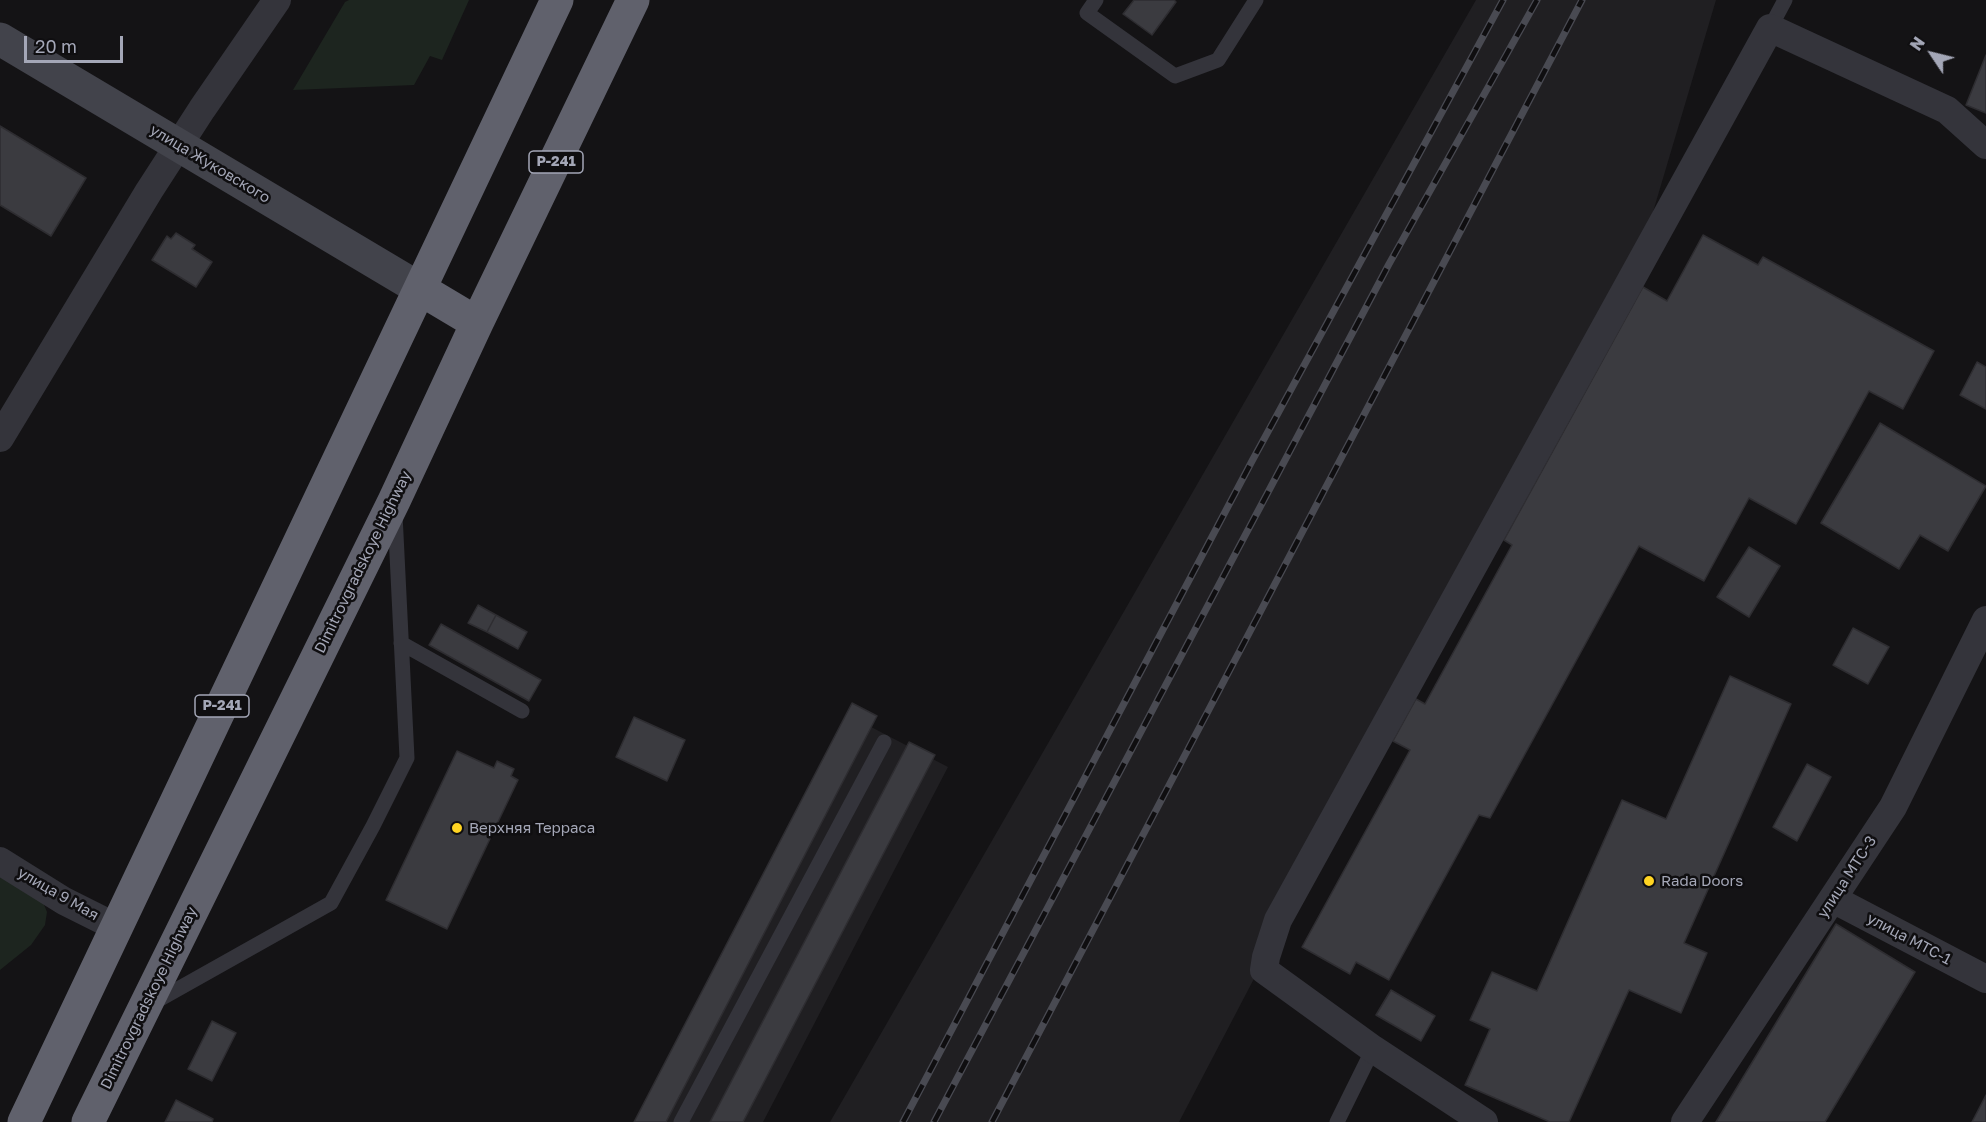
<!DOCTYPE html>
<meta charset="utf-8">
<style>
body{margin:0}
#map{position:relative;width:1986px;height:1122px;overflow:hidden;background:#141315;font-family:"Golos Text",sans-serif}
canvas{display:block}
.north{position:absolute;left:1902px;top:24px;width:60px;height:60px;-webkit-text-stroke:4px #0f0e10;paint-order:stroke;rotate:305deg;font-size:16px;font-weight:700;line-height:24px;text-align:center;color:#a4a7b7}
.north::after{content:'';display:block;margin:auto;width:21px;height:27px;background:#a4a7b7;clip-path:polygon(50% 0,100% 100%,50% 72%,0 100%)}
.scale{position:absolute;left:24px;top:36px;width:99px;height:27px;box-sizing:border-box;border:3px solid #a4a7b7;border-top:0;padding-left:8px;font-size:18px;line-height:21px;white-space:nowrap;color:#a4a7b7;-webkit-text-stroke:4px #0f0e10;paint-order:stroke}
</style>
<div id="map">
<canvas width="1986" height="1122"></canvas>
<div class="north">N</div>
<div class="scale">20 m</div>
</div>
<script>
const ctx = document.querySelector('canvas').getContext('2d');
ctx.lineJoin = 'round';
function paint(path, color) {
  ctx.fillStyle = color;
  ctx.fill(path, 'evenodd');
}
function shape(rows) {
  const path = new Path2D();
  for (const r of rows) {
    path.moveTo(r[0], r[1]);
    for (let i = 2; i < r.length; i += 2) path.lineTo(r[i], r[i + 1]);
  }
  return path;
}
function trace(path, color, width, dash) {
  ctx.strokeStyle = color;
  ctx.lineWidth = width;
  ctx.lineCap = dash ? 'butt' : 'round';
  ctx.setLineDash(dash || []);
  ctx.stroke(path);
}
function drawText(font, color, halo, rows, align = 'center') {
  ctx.font = font + ' "Golos Text",sans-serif';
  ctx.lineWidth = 5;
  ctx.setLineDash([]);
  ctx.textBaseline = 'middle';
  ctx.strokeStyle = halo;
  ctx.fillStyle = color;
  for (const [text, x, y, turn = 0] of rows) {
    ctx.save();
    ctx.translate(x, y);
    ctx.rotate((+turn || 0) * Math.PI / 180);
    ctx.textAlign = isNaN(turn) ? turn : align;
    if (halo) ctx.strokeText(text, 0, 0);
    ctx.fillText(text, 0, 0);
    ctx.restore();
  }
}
paint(shape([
 [1476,0,1716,0,1650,222,1179,1122,830,1122],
 [850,716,948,767,763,1122,637,1122]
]), '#201f22');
paint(shape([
 [349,0,469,0,442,60,430,56,414,85,293,90,345,2],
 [0,865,38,890,47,912,45,925,31,945,0,970]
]), '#1d251f');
const building = shape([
 [1134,0,1174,0,1176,2,1152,35,1123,14,1134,0],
 [1986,55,1986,113,1966,105,1986,55],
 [0,126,86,178,51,236,0,205,0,126],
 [176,233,195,245,192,249,212,262,196,287,152,260,167,236,171,239,176,233],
 [1703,235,1758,265,1763,257,1934,351,1903,409,1869,391,1796,524,1749,498,1704,581,1639,546,1490,818,1479,815,1389,980,1356,962,1350,974,1302,947,1410,750,1393,741,1416,699,1425,704,1512,545,1504,540,1643,287,1667,301,1703,235],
 [1977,362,1986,367,1986,409,1960,395,1977,362],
 [1880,423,1986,486,1948,551,1920,535,1899,569,1821,523,1880,423],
 [1749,547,1780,566,1749,617,1717,597,1749,547],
 [478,605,496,615,487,632,468,623,478,605],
 [496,615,527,632,518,649,487,632,496,615],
 [441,624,541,680,529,701,429,645,441,624],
 [1853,628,1889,647,1868,684,1833,665,1853,628],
 [1730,676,1791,704,1684,943,1707,953,1681,1013,1629,990,1569,1122,1550,1122,1465,1085,1490,1029,1470,1020,1492,972,1537,991,1622,800,1666,819,1730,676],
 [852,703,877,716,666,1122,634,1122,852,703],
 [634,717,685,740,667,781,616,757,634,717],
 [909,742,935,755,743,1122,710,1122,909,742],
 [457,751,494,768,497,761,514,769,511,776,518,780,447,929,386,900,457,751],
 [1807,764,1831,777,1797,841,1773,827,1807,764],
 [1836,924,1915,972,1825,1122,1716,1122,1836,924],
 [1391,990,1435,1016,1421,1041,1376,1015,1391,990],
 [212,1021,236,1033,212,1081,188,1069,212,1021],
 [1986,1095,1986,1122,1972,1122,1986,1095],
 [176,1100,213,1119,212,1122,165,1122,176,1100]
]);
paint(building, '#3b3b40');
trace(building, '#2e2d31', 1.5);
trace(shape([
 [1096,0,1087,13,1175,76,1218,60,1256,0],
 [1770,28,1785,0],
 [401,643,522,711],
 [153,1003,331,903,373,826,407,758,395,514],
 [681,1122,884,742],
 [1337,1122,1373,1049]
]), '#34343b', 15);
trace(shape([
 [0,438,149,191,202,109,277,0],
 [0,861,64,901,116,927],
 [1833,899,1986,979],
 [1484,1122,1373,1049,1264,970,1266,957,1278,920,1770,28,1947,110,1986,145],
 [1685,1122,1893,807,1986,620]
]), '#34343b', 28);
trace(shape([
 [0,39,420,289]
]), '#42434b', 33);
trace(shape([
 [420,289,477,323],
 [24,1122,557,0],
 [88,1122,394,501,477,323,633,0]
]), '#60616c', 33);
const rail = shape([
 [903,1122,1252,461,1503,0],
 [934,1122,1389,264,1537,0],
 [992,1122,1582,0]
]);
trace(rail, '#494a52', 7);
trace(rail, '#0f0e10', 4.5, [14]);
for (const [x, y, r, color] of [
 [457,828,6,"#ffd422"],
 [1649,881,6,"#ffd422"]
]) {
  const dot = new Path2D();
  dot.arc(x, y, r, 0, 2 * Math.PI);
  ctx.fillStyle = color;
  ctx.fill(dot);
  trace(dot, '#0f0e10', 2);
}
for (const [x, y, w] of [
 [556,162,54],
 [222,706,54]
]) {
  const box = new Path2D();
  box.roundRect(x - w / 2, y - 11, w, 22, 4.5);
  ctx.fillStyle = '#0f0e10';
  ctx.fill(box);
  trace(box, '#a4a7b7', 1.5);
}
drawText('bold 14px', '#a4a7b7', null, [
 ["Р-241",556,162],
 ["Р-241",222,706]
]);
drawText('15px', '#a4a7b7', '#0f0e10', [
 ["улица Жуковского",210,164,31],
 ["Dimitrovgradskoye Highway",363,562,-64],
 ["улица МТС-3",1847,877,-57],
 ["улица 9 Мая",58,894,30],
 ["улица МТС-1",1909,939,28],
 ["Dimitrovgradskoye Highway",149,998,-64]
]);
drawText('15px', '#a4a7b7', '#0f0e10', [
 ["Верхняя Терраса",469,828],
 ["Rada Doors",1661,881]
], 'left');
</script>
